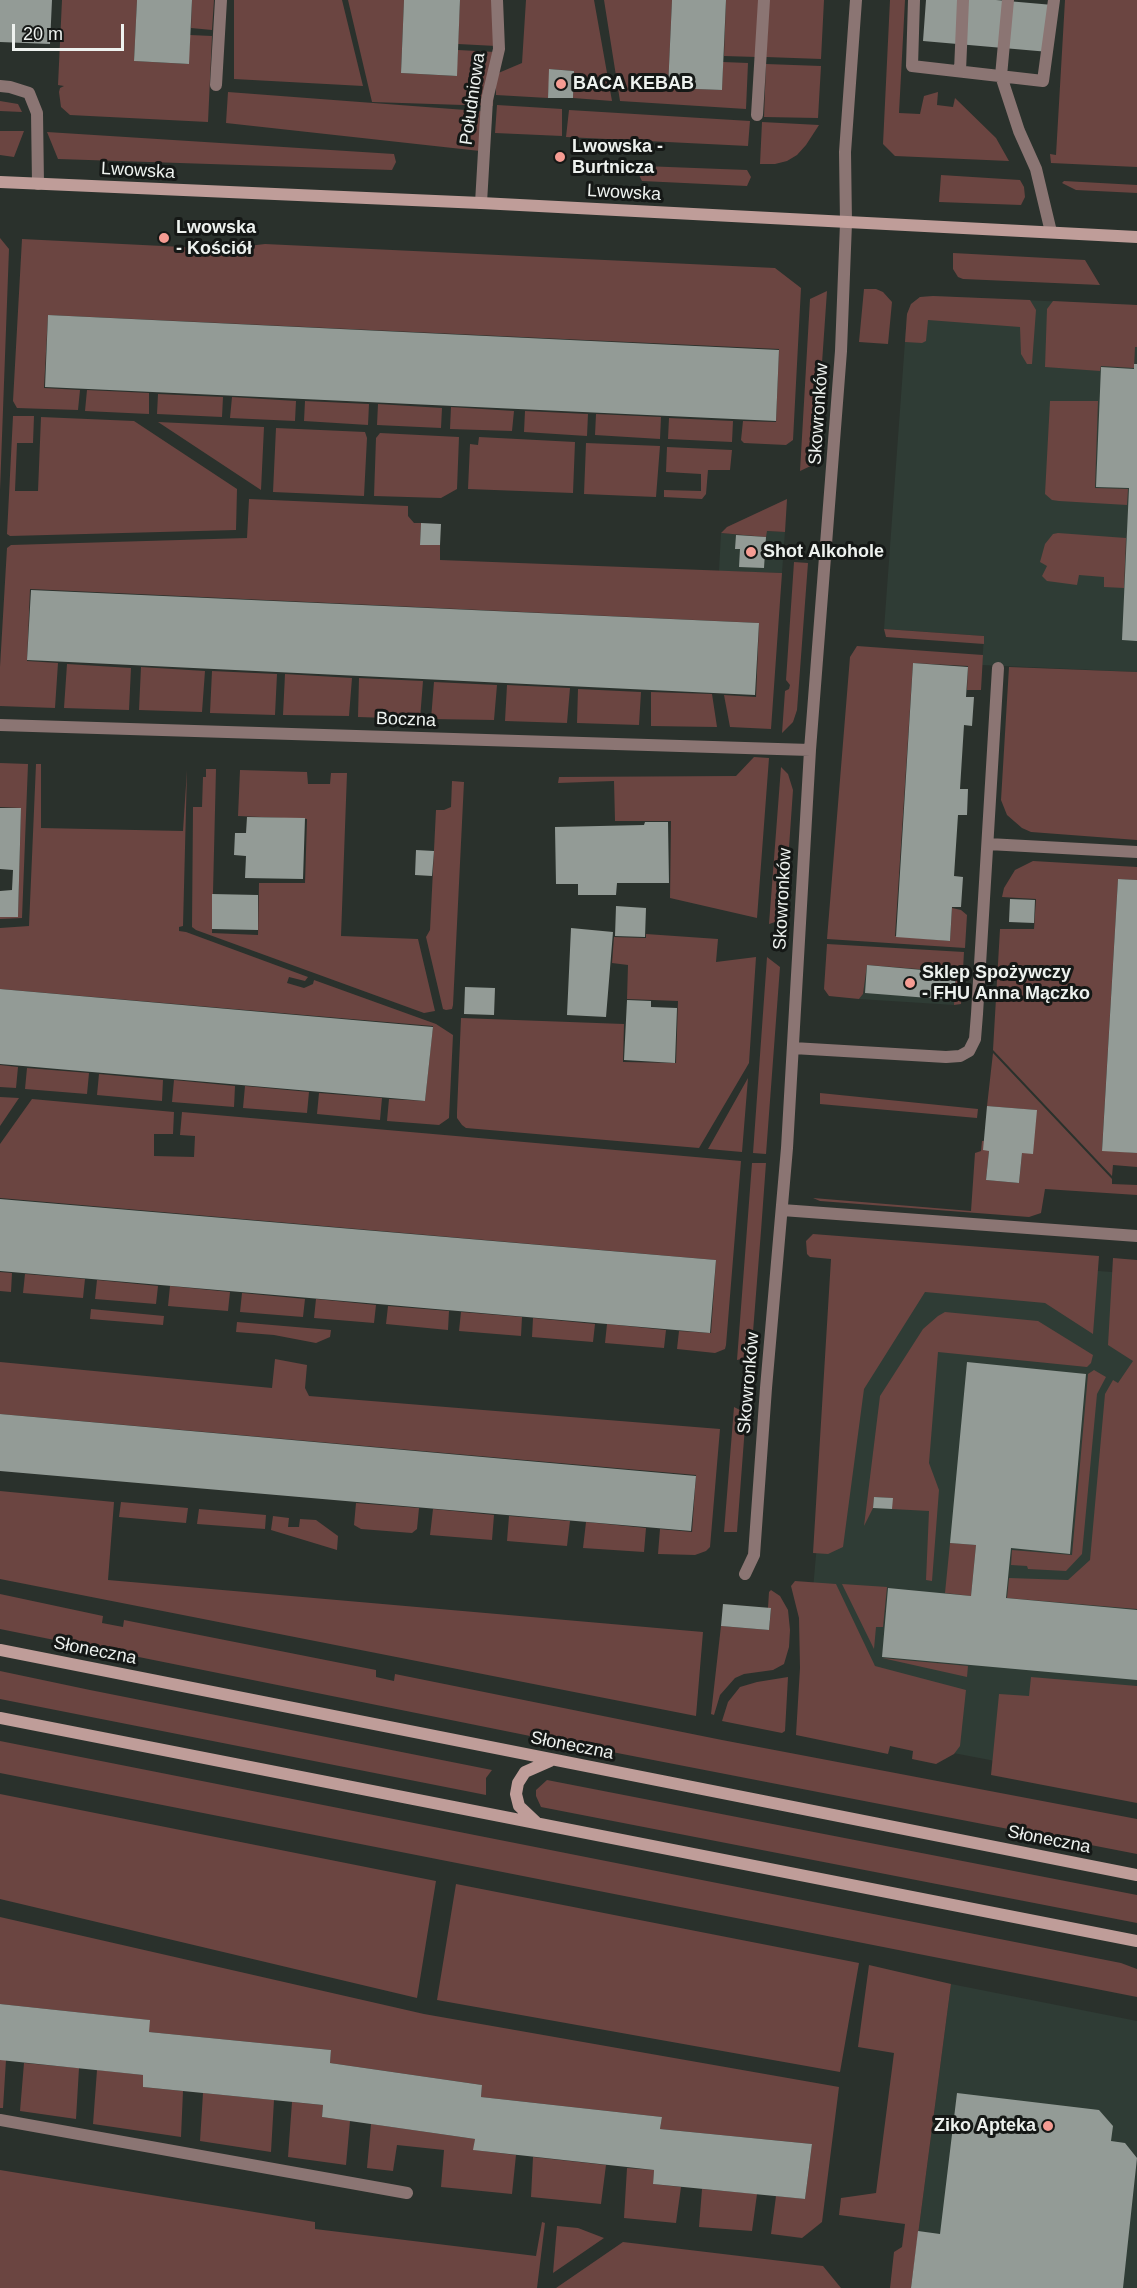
<!DOCTYPE html>
<meta charset="utf-8">
<style>
body{margin:0}
#map{position:relative;width:1137px;height:2288px;overflow:hidden;background:#2a312c;font-family:Arial,sans-serif}
canvas{display:block}
.scale{position:absolute;left:12px;top:24px;width:112px;height:27px;box-sizing:border-box;border:3px solid #eef2ef;border-top:0;padding-left:8px;font-size:18px;line-height:21px;white-space:nowrap;color:#eef2ef;-webkit-text-stroke:4px #151816;paint-order:stroke}
</style>
<div id="map">
<canvas width="1137" height="2288"></canvas>
<div class="scale">20 m</div>
</div>
<script>
const ctx = document.querySelector('canvas').getContext('2d');
ctx.lineJoin = 'round';
function paint(path, color) {
  ctx.fillStyle = color;
  ctx.fill(path, 'evenodd');
}
function shape(rows) {
  const path = new Path2D();
  for (const r of rows) {
    path.moveTo(r[0], r[1]);
    for (let i = 2; i < r.length; i += 2) path.lineTo(r[i], r[i + 1]);
  }
  return path;
}
function trace(path, color, width, dash) {
  ctx.strokeStyle = color;
  ctx.lineWidth = width;
  ctx.lineCap = dash ? 'butt' : 'round';
  ctx.setLineDash(dash || []);
  ctx.stroke(path);
}
function drawText(font, color, halo, rows, align = 'center') {
  ctx.font = font + ' Arial,sans-serif';
  ctx.lineWidth = 6;
  ctx.setLineDash([]);
  ctx.textBaseline = 'middle';
  ctx.strokeStyle = halo;
  ctx.fillStyle = color;
  for (const [text, x, y, turn = 0] of rows) {
    ctx.save();
    ctx.translate(x, y);
    ctx.rotate((+turn || 0) * Math.PI / 180);
    ctx.textAlign = isNaN(turn) ? turn : align;
    if (halo) ctx.strokeText(text, 0, 0);
    ctx.fillText(text, 0, 0);
    ctx.restore();
  }
}
paint(shape([
 [933,296,1137,305,1137,672,982,665,984,636,884,629,907,314,911,304,920,297],
 [766,531,785,532,782,573,719,571,721,533,766,537],
 [866,965,956,972,954,1005,859,999,863,994],
 [843,1251,1137,1274,1137,1788,801,1724],
 [951,1984,1137,2021,1137,2288,911,2288]
]), '#2f3c35');
paint(shape([
 [62,0,137,0,134,61,188,64,190,35,212,36,208,122,70,115,61,107,59,92,60,88,64,86,58,85],
 [192,0,214,0,212,30,191,28],
 [234,0,342,0,363,86,234,79],
 [348,0,404,0,401,73,456,76,458,50,495,52,493,106,372,102],
 [460,0,497,0,496,46,458,44],
 [526,0,594,0,612,101,573,98,574,71,550,69,548,98,496,95,496,74,522,63],
 [604,0,672,0,668,88,722,90,723,62,748,63,746,109,620,101],
 [726,0,760,0,757,57,724,56],
 [769,0,824,0,821,59,766,57],
 [890,0,905,0,899,113,920,114,924,96,938,92,937,105,953,107,955,98,996,138,1009,161,895,156,883,144],
 [1065,0,1137,0,1137,167,1051,163,1050,154,1056,155],
 [766,64,821,66,818,118,764,117],
 [228,92,492,112,489,152,226,123],
 [0,101,18,104,22,112,0,111],
 [497,105,562,109,562,136,495,133],
 [569,110,750,121,748,146,566,137],
 [762,122,819,125,806,145,797,155,787,161,775,164,760,164],
 [0,131,24,131,14,157,0,155],
 [47,132,394,154,396,162,392,170,58,159],
 [643,166,747,170,751,177,747,186,642,181,638,173],
 [941,175,1020,180,1024,187,1025,197,1021,205,939,202],
 [1064,181,1137,185,1137,193,1076,190,1062,183],
 [0,238,9,249,0,490],
 [22,239,223,249,265,244,775,268,801,288,793,440,786,445,744,443,741,440,743,421,776,422,779,349,48,315,44,388,80,390,78,410,17,408,13,401],
 [953,253,1085,260,1100,285,963,279,958,277,953,269],
 [864,289,876,289,883,292,892,302,888,344,859,342],
 [827,291,815,464,800,471,810,299],
 [933,296,1030,300,1036,310,1032,364,1027,364,1021,354,1020,327,928,320,926,341,922,343,905,342,907,314,911,304,920,297],
 [1053,301,1137,305,1137,347,1135,347,1134,368,1101,366,1100,371,1045,367,1047,309],
 [87,390,149,393,149,414,85,411],
 [158,394,223,397,222,417,157,414],
 [232,397,296,401,295,421,230,418],
 [305,401,369,404,368,425,304,421],
 [1050,401,1098,401,1095,488,1128,489,1127,505,1059,501,1052,500,1045,494],
 [378,404,442,408,441,428,377,425],
 [451,407,514,411,512,431,450,429],
 [525,411,588,414,587,436,524,432],
 [596,414,661,417,660,439,595,435],
 [13,416,34,416,33,443,17,443,15,491,38,491,41,417,134,421,237,489,236,530,10,536,7,534],
 [669,418,733,421,732,442,668,439],
 [158,422,264,427,261,490],
 [276,428,365,432,367,438,364,496,273,492],
 [380,433,459,437,457,489,441,498,374,496,376,438],
 [479,437,575,442,573,493,468,489,470,444,478,445],
 [586,443,660,446,656,497,584,494],
 [667,447,732,450,730,470,708,470,706,494,702,499,664,497,664,490,701,491,701,474,666,472],
 [249,499,408,506,408,516,414,523,421,523,420,545,440,545,440,560,782,573,771,729,730,727,724,695,756,697,759,623,30,589,27,661,58,663,55,708,0,706,0,667,7,548,11,545,247,538],
 [787,499,785,532,767,531,766,537,721,533,727,527],
 [1058,533,1126,538,1124,588,1104,587,1104,577,1079,575,1077,585,1047,581,1042,576,1047,566,1040,562,1045,544,1053,534],
 [794,562,808,563,797,710,793,722,782,733,785,691,789,689,790,685,786,680],
 [884,629,984,636,984,644,886,637],
 [857,646,983,655,981,690,967,690,968,666,913,663,895,936,950,941,952,908,961,910,967,915,965,948,827,939,850,657],
 [67,664,131,668,129,710,64,708],
 [141,667,205,671,202,712,139,710],
 [1009,667,1137,672,1137,840,1031,832,1022,828,1007,815,1001,800],
 [212,671,277,674,275,715,210,713],
 [285,674,352,678,349,716,283,715],
 [359,678,423,681,420,719,358,717],
 [434,682,497,685,494,720,431,719],
 [507,685,570,688,567,723,505,721],
 [578,689,641,692,639,725,577,723],
 [651,692,712,694,717,727,651,726],
 [754,757,769,758,757,918,670,898,671,821,615,821,614,781,558,783,559,777,736,776],
 [0,763,28,764,22,918,0,919,0,917,18,917,21,808,0,807],
 [36,764,41,764,41,828,183,831,187,770,183,926,179,927,179,931,186,932,308,977,305,981,289,977,287,983,304,988,313,984,314,980,436,1024,453,1035,449,1118,439,1125,387,1121,389,1099,425,1101,433,1026,0,989,0,928,29,926],
 [781,767,788,774,793,790,784,919,769,924],
 [206,769,216,769,212,933,258,935,259,883,305,883,307,819,238,816,240,770,307,772,308,784,330,784,331,773,347,773,341,936,418,939,435,1011,424,1013,196,930,192,927,193,807,202,807,203,777,206,777],
 [452,781,464,782,453,1005,452,1009,446,1010,443,1009,426,937,430,930,436,810,444,810,451,807],
 [1033,861,1137,867,1137,880,1118,879,1102,1150,1137,1153,1137,1167,1113,1165,1112,1176,993,1050,1000,929,1034,929,1036,899,1002,897,1004,888,1015,870],
 [646,934,718,939,716,962,756,957,749,1063,699,1148,466,1128,462,1125,457,1118,457,1112,461,1018,624,1024,623,1062,676,1063,678,1001,627,999,628,965,612,963,614,937,646,938],
 [827,944,964,952,961,1004,954,1005,956,972,867,965,863,994,859,999,829,996,824,989],
 [767,957,780,967,766,1154,753,1153],
 [993,1053,1112,1179,1112,1184,1137,1185,1137,1195,1045,1189,1041,1213,1029,1217,820,1201,813,1198,971,1211,975,1153,981,1151,982,1141,984,1141,989,1151,986,1180,1019,1183,1022,1153,1036,1110,987,1106],
 [0,1065,18,1067,16,1088,0,1087],
 [27,1068,89,1073,87,1094,25,1089],
 [99,1074,163,1080,162,1101,97,1095],
 [748,1078,742,1152,708,1149],
 [174,1080,235,1086,234,1107,172,1102],
 [245,1086,309,1092,307,1113,243,1108],
 [319,1093,382,1098,380,1120,317,1114],
 [820,1093,978,1109,977,1118,820,1104],
 [0,1097,19,1098,0,1126],
 [32,1099,174,1112,173,1134,154,1134,154,1156,194,1157,195,1136,180,1135,182,1112,741,1161,726,1345,725,1349,715,1353,677,1349,679,1331,711,1333,716,1260,0,1198,0,1144],
 [752,1163,766,1163,761,1231,751,1357,737,1360],
 [813,1234,1099,1256,1093,1334,1045,1303,925,1292,864,1389,843,1547,828,1554,813,1553,831,1259,810,1257,807,1254,806,1241],
 [1113,1258,1137,1260,1137,1609,1007,1598,1009,1578,1068,1580,1090,1560,1105,1394,1113,1380,1118,1383,1133,1361,1108,1345],
 [0,1272,12,1273,11,1292,0,1291],
 [25,1274,85,1279,83,1298,23,1293],
 [97,1280,158,1286,156,1304,95,1299],
 [170,1286,230,1292,228,1311,168,1306],
 [242,1293,305,1299,303,1317,240,1312],
 [316,1299,376,1305,374,1323,314,1318],
 [388,1306,449,1311,448,1330,386,1324],
 [91,1309,164,1316,163,1325,90,1319],
 [461,1312,522,1317,521,1336,459,1331],
 [945,1312,1038,1321,1093,1355,1091,1363,1087,1367,938,1352,929,1463,939,1490,932,1581,926,1580,929,1511,892,1509,892,1498,874,1497,873,1508,864,1526,880,1396,923,1329,938,1316],
 [533,1318,595,1324,593,1342,532,1337],
 [237,1322,331,1330,330,1337,316,1343,274,1335,236,1332],
 [607,1324,666,1330,664,1348,605,1343],
 [275,1359,307,1365,305,1388,309,1396,720,1429,710,1547,706,1551,695,1555,658,1554,660,1529,692,1532,696,1475,0,1414,0,1362,272,1388],
 [1094,1370,1106,1377,1097,1394,1082,1554,1066,1571,1028,1569,1027,1566,1011,1565,1012,1550,1072,1555,1088,1374],
 [734,1407,746,1413,737,1532,724,1532],
 [0,1491,114,1502,108,1580,703,1632,696,1716,0,1579],
 [121,1502,188,1508,186,1523,119,1517],
 [356,1503,419,1508,417,1529,412,1533,361,1529,354,1525],
 [199,1509,266,1515,265,1529,197,1524],
 [433,1509,494,1515,492,1540,430,1535],
 [273,1516,289,1518,288,1527,299,1527,300,1519,316,1520,338,1536,337,1550,271,1530],
 [509,1516,570,1521,567,1546,507,1541],
 [586,1522,646,1528,644,1552,583,1548],
 [950,1543,976,1545,971,1596,945,1593],
 [795,1581,836,1584,875,1666,966,1690,960,1746,954,1754,936,1764,912,1759,913,1751,890,1746,888,1754,796,1735,800,1668,799,1618,791,1586],
 [842,1584,887,1587,883,1627,876,1627,874,1649],
 [771,1590,780,1596,788,1610,790,1630,789,1647,784,1664,773,1670,744,1674,735,1678,720,1695,714,1715,711,1714,721,1626,769,1630,771,1609,768,1608,769,1592],
 [0,1594,103,1616,102,1623,123,1627,124,1620,376,1670,376,1677,394,1681,395,1674,722,1740,1137,1819,1137,1854,540,1738,0,1629],
 [882,1658,968,1666,967,1677],
 [0,1671,90,1690,492,1770,486,1778,486,1795,0,1699],
 [788,1677,785,1731,782,1733,722,1721,728,1702,740,1687,757,1682],
 [1031,1677,1137,1686,1137,1803,991,1775,999,1694,1029,1696],
 [0,1741,1121,1963,1137,1969,1137,1997,0,1773],
 [547,1780,1137,1895,1137,1923,541,1807,536,1796,536,1790],
 [0,1794,436,1881,417,1998,0,1899],
 [456,1884,859,1963,840,2072,437,2000],
 [0,1917,424,2014,839,2087,822,2222,802,2238,771,2234,776,2196,805,2199,812,2144,660,2129,662,2117,481,2097,482,2085,330,2063,331,2050,149,2032,149,2020,0,2004],
 [869,1965,951,1984,911,2288,890,2288,894,2252,902,2247,905,2224,839,2215,841,2198,876,2193,894,2053,858,2047],
 [0,2060,6,2060,3,2108,0,2108],
 [24,2063,79,2068,76,2119,20,2111],
 [97,2070,143,2075,143,2087,183,2091,181,2137,93,2124],
 [203,2093,274,2100,271,2152,200,2141],
 [292,2102,323,2105,322,2117,350,2121,346,2165,288,2157],
 [371,2124,475,2139,474,2150,516,2155,512,2194,441,2187,444,2150,397,2145,393,2171,367,2168],
 [533,2157,606,2165,601,2204,531,2197],
 [627,2168,654,2170,653,2184,681,2187,676,2223,624,2218],
 [0,2170,315,2222,315,2229,536,2256,542,2222,545,2223,537,2288,0,2288],
 [702,2189,757,2194,752,2231,699,2227],
 [557,2226,578,2228,604,2238,553,2273],
 [623,2242,823,2266,841,2288,556,2288]
]), '#6b4541');
paint(shape([
 [0,0,52,0,50,44,0,42],
 [137,0,192,0,189,64,134,61],
 [404,0,460,0,457,76,401,73],
 [672,0,726,0,722,90,668,88],
 [926,0,996,0,1053,5,1049,52,923,41],
 [549,69,574,71,573,98,548,98],
 [48,315,779,350,776,421,45,387],
 [1134,364,1137,364,1137,641,1122,640,1129,488,1096,487,1101,367,1134,369],
 [421,523,441,524,440,545,420,545],
 [736,535,766,537,764,568,739,567,740,549,735,549],
 [31,590,759,623,755,695,27,660],
 [913,663,968,667,966,697,974,697,972,726,964,725,960,789,968,789,967,815,958,815,954,876,963,877,961,907,952,907,950,941,896,937],
 [0,808,21,808,18,917,0,917,0,891,12,890,13,870,0,869],
 [247,817,305,818,303,879,245,878,246,856,234,855,235,833,246,833],
 [645,822,668,822,669,883,617,883,616,895,578,895,578,884,556,884,555,827,644,825],
 [416,850,434,851,432,876,415,875],
 [1118,879,1137,880,1137,1153,1102,1151],
 [212,894,258,895,258,930,212,929],
 [1010,899,1035,900,1034,923,1009,922],
 [616,906,646,908,645,937,615,936],
 [571,928,613,932,606,1017,567,1015],
 [867,965,956,973,954,1000,865,993],
 [465,987,495,988,494,1015,464,1014],
 [0,989,433,1027,425,1101,0,1064],
 [627,1000,651,1001,651,1007,677,1008,675,1063,624,1060],
 [987,1106,1037,1110,1033,1154,1022,1153,1019,1183,986,1180,989,1151,983,1150],
 [0,1199,716,1260,710,1333,0,1271],
 [967,1362,1086,1374,1070,1554,1011,1548,1006,1598,1137,1610,1137,1680,882,1657,888,1588,971,1596,976,1545,950,1543],
 [0,1414,696,1476,691,1531,0,1471],
 [874,1497,893,1498,892,1509,873,1508],
 [723,1604,771,1608,769,1630,721,1626],
 [0,2004,150,2020,149,2032,331,2050,330,2063,482,2085,481,2097,662,2117,660,2129,812,2144,805,2199,653,2184,654,2170,473,2150,475,2139,322,2117,323,2105,143,2087,143,2075,0,2060],
 [957,2093,1099,2110,1113,2126,1111,2141,1125,2143,1137,2158,1123,2288,911,2288,918,2231,940,2234]
]), '#939b96');
trace(shape([
 [914,0,912,66,1043,81,1054,0],
 [1008,0,1001,76,1019,131,1036,169,1051,232],
 [960,71,963,0],
 [216,85,221,0],
 [0,86,10,87,29,93,37,113,38,184],
 [757,115,764,0],
 [846,223,845,152,856,0],
 [0,2120,407,2193]
]), '#8b7573', 12);
trace(shape([
 [481,203,487,100,499,49,497,0],
 [0,725,810,750],
 [988,844,1137,852],
 [793,1048,946,1057,960,1056,969,1051,975,1039,977,1014,998,668],
 [782,1210,1137,1236],
 [745,1574,754,1555,766,1388,787,1148,810,750,841,351,846,223]
]), '#8b7573', 12);
trace(shape([
 [0,182,481,203,1137,237],
 [0,1650,1137,1875],
 [0,1718,1137,1941],
 [536,1822,519,1806,516,1794,518,1783,525,1772,550,1761]
]), '#bf9d99', 12);
for (const [x, y, r, color] of [
 [561,84,6,"#f59c93"],
 [560,157,6,"#f59c93"],
 [164,238,6,"#f59c93"],
 [751,552,6,"#f59c93"],
 [910,983,6,"#f59c93"],
 [1048,2126,6,"#f59c93"]
]) {
  const dot = new Path2D();
  dot.arc(x, y, r, 0, 2 * Math.PI);
  ctx.fillStyle = color;
  ctx.fill(dot);
  trace(dot, '#151816', 2);
}
drawText('bold 18px', '#eef2ef', '#151816', [
 ["BACA KEBAB",573,84],
 ["Lwowska -",572,147],
 ["Burtnicza",572,168],
 ["Lwowska",176,228],
 ["- Kościół",176,249],
 ["Shot Alkohole",763,552],
 ["Sklep Spożywczy",922,973],
 ["- FHU Anna Mączko",922,994],
 ["Ziko Apteka",1036,2126,"right"]
], 'left');
drawText('18px', '#eef2ef', '#151816', [
 ["Południowa",473,99,-82],
 ["Lwowska",138,171,3],
 ["Lwowska",624,193,3],
 ["Skowronków",819,414,-86],
 ["Boczna",406,720,2],
 ["Skowronków",783,899,-87],
 ["Skowronków",749,1383,-85],
 ["Słoneczna",95,1651,11],
 ["Słoneczna",572,1746,11],
 ["Słoneczna",1049,1840,11]
]);
</script>
